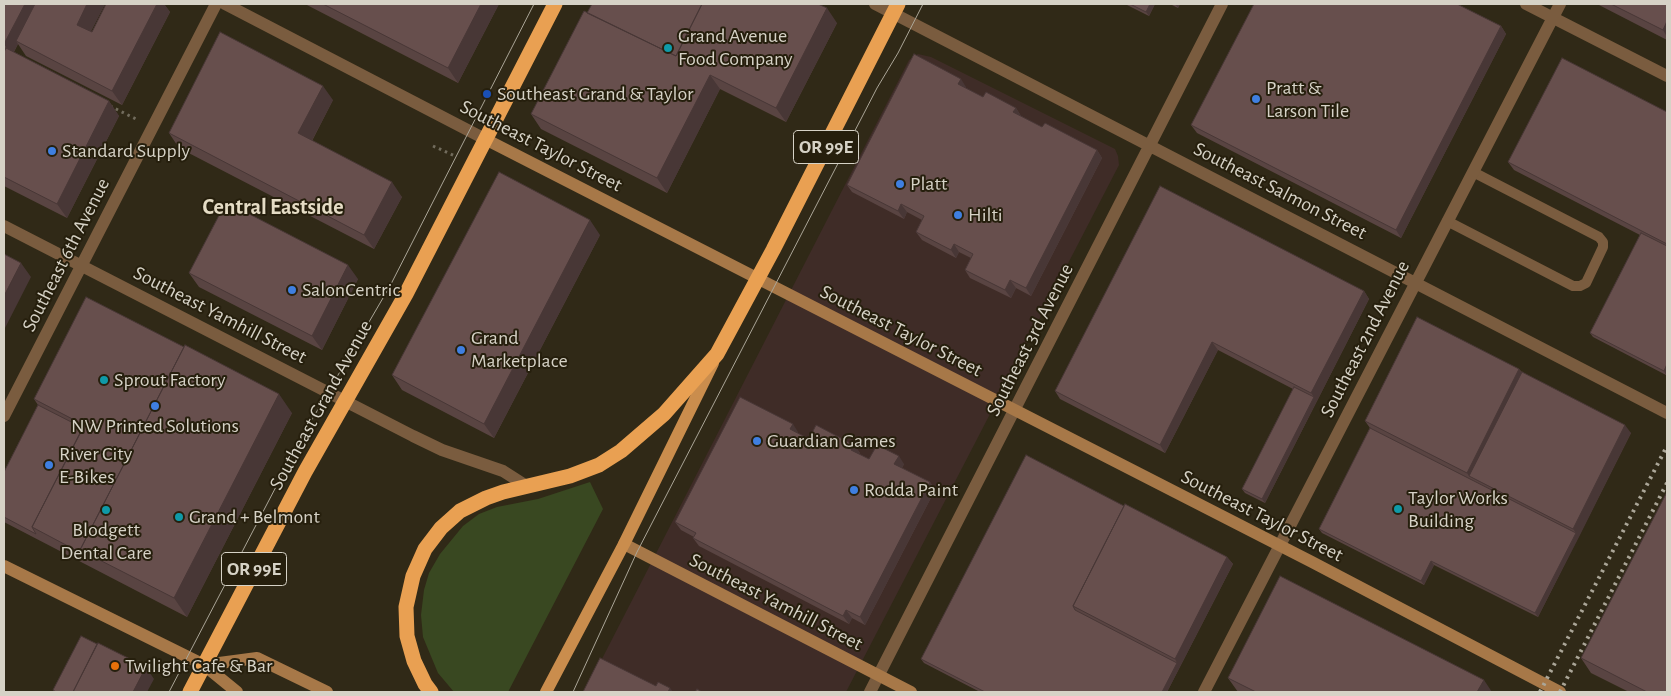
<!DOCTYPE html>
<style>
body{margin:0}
#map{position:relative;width:1671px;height:696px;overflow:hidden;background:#302917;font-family:"Alegreya Sans",sans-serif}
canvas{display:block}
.frame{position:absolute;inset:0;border:5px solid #d6d2c6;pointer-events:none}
</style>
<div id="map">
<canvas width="1671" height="696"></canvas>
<div class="frame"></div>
</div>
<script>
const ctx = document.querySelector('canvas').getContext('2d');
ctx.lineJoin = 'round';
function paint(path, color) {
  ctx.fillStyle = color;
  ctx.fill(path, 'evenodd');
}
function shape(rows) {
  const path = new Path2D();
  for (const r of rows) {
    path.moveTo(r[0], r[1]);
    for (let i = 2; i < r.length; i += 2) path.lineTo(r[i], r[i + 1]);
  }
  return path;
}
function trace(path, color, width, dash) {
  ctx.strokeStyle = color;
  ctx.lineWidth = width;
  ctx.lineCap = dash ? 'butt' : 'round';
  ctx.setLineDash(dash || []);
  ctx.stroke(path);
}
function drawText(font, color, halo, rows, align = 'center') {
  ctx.font = font + ' "Alegreya Sans",sans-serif';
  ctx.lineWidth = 4;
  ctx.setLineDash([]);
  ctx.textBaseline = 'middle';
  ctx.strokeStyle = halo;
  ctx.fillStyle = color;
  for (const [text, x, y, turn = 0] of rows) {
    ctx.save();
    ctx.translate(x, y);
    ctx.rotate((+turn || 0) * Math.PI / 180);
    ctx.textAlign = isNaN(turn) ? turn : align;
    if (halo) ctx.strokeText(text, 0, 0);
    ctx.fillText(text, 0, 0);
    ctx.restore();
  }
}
paint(shape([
 [918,54,931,57,1115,149,1118,156,1119,165,846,692,585,692,909,60]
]), '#3f2c27');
paint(shape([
 [590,482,603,509,508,692,454,692,438,673,423,637,421,615,424,590,429,573,440,554,463,526,479,514,497,507,538,499]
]), '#394821');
trace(shape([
 [110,106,136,119],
 [433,146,455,156]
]), '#726c5d', 3, [2.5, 4]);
trace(shape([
 [1447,221,1573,286,1580,286,1586,283,1603,247,1603,242,1599,237,1473,172]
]), '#7a5c3f', 10);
trace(shape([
 [225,4,485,139],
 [875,4,1667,413],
 [1526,4,1667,76],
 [4,226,413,436,442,450,503,471,528,487],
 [4,416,216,4],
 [870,692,1222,4],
 [1204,692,1560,4]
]), '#7a5c3f', 12);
trace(shape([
 [485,139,1312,562,1560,692],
 [624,544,911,692],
 [4,566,204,665,237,692],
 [204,665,257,658,327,692]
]), '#a77848', 12);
trace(shape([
 [546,692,624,544,713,363]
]), '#ca8d4d', 12);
trace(shape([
 [190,692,305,472,406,294,555,4],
 [431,692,425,684,414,661,407,636,406,607,413,576,425,549,441,528,460,511,486,498,503,492,570,476,599,465,621,451,664,414,717,354,773,250,898,4]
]), '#e9a052', 15);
trace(shape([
 [169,692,303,435,390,286,534,4],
 [573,692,637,552,877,88,898,53,923,4]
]), '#aba698', 1);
trace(shape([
 [1540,692,1667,446],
 [1560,692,1667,483]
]), '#aba698', 4, [2.5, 5]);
paint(shape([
 [4,4,105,4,91,31,92,32,106,4,164,4,170,12,122,105,26,56,18,44,14,52,109,101,119,116,67,218,4,186],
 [305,4,499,4,458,83],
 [1125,4,1155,4,1149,16],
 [1170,4,1180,4,1178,8],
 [1598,4,1667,4,1667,40,1599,5],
 [587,13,837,23,786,122,720,89,667,193,541,129,531,114],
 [1501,26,1506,34,1401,238,1197,133,1191,125],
 [966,87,966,88,983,97,1016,108,1021,116,1042,127,1097,150,1102,158,1031,296,1016,288,1011,298,970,278,965,270,971,258,959,252,956,258,922,240,916,232,922,220,907,212,904,219,852,192,847,185],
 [333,100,312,141,402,197,374,249,179,148,169,133],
 [1667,112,1667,373,1666,375,1593,337,1590,333,1640,235,1514,170,1508,162],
 [600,235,494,438,402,390,392,375],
 [189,273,358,279,322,350,199,287],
 [1364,291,1369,299,1265,503,1245,493,1242,489,1293,389,1218,350,1165,453,1060,399,1055,391],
 [1519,369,1522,372,1631,433,1538,617,1434,565,1424,585,1322,533,1319,529,1370,428,1365,421],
 [34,399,292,413,187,617,4,522,4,472,38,405],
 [798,432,798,433,809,439,854,445,860,453,859,454,869,459,904,464,902,468,930,482,935,490,865,625,852,618,849,624,699,546,693,538,694,537,681,530,675,522],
 [1124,506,1227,557,1233,564,1167,692,980,692,924,663,921,659],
 [1581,658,1667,692,1629,692,1591,673],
 [1228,678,1492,692,1238,692]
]), '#594442');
paint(shape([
 [25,4,39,4,16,41,18,44,12,55,4,44],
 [87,4,105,4,87,39,77,25],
 [157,4,164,4,170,12,122,105,112,91],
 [481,4,499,4,458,83,448,68],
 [1150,4,1155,4,1149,16,1146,12],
 [1175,4,1180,4,1178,8],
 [827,8,837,23,786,122,776,108],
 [1667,21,1667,37,1663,30],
 [1501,26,1506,34,1401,238,1396,230],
 [710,75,720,89,667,193,657,178],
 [961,79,966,87,963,92,958,84],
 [323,86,333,100,308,148,298,133],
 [109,101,119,116,67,218,57,204],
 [1016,108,1021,116,1019,120,1013,112],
 [1097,150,1102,158,1031,296,1026,288],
 [392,182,402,197,374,249,364,235],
 [901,204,907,212,904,219,898,211],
 [590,220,600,235,494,438,484,424],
 [954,244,959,252,956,258,951,250],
 [21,263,31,277,4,330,4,296],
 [348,265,358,279,322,350,312,336],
 [1010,280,1016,288,1011,298,1005,290],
 [1364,291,1369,299,1317,401,1311,393],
 [1212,342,1218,350,1165,453,1160,445],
 [1667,364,1667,373,1666,375,1664,371],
 [1519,369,1527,380,1469,476,1467,473],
 [279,394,292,413,187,617,174,598],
 [1314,397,1317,401,1265,503,1262,499],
 [793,424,798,432,795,437,790,429],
 [1625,425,1631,433,1579,537,1573,529],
 [854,445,860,453,857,458,851,450],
 [899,456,904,464,900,472,894,464],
 [930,482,935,490,865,625,860,617],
 [1576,533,1579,537,1538,617,1535,613],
 [1227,557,1233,564,1167,692,1162,692,1177,663,1175,659],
 [1431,561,1434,565,1424,585,1421,581],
 [846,610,852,618,849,624,843,616],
 [146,667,154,679,147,692,133,692],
 [1484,680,1492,692,1477,692],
 [670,688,673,692,668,692]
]), '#483736');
const building = shape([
 [4,4,25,4,4,44,4,4],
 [35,4,87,4,77,25,92,32,106,4,157,4,112,91,16,41,35,4],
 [323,4,481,4,448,68,323,4],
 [592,4,702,4,676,56,587,13,592,4],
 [702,4,818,4,827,8,776,108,710,75,657,178,531,114,584,11,676,56,702,4],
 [1130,4,1150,4,1146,12,1130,4],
 [1254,4,1457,4,1501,26,1396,230,1191,125,1254,4],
 [1611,4,1667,4,1667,21,1663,30,1611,4],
 [220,32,323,86,298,133,392,182,364,235,169,133,220,32],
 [6,48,109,101,57,204,4,177,4,52,6,48],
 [914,54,961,79,958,84,983,97,986,92,1016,108,1013,112,1042,127,1045,123,1097,150,1026,288,1010,280,1005,290,965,270,973,254,954,244,951,250,916,232,924,216,901,204,898,211,847,185,914,54],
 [1562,58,1667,112,1667,244,1508,162,1562,58],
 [499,172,590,220,484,424,392,375,499,172],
 [1160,186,1364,291,1311,393,1212,342,1160,445,1055,391,1160,186],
 [226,202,348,265,312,336,189,273,226,202],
 [1641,233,1667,246,1667,364,1664,371,1590,333,1641,233],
 [4,254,21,263,4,296,4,254],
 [86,297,184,347,80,550,83,554,32,527,84,425,34,399,86,297],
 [1417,317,1519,369,1467,473,1365,421,1417,317],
 [185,345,279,394,174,598,80,550,185,345],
 [1522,372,1625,425,1573,529,1469,476,1522,372],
 [1294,387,1314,397,1262,499,1242,489,1294,387],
 [740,397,793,424,790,429,809,439,816,425,854,445,851,450,869,459,877,445,899,456,894,464,930,482,860,617,846,610,843,616,693,538,696,533,675,522,740,397],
 [38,405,83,428,32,527,36,534,4,517,4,472,38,405],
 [1370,428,1576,533,1535,613,1431,561,1421,581,1319,529,1370,428],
 [1026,455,1124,506,1073,606,1075,610,1177,663,1162,692,985,692,921,659,1026,455],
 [1667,492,1667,692,1647,692,1581,658,1667,492],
 [1125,504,1227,557,1175,659,1073,606,1125,504],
 [1280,576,1484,680,1477,692,1256,692,1228,678,1280,576],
 [81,636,97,644,73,692,56,692,53,690,81,636],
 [98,643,146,667,133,692,73,692,98,643],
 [600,658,656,686,658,682,670,688,668,692,583,692,600,658],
 [697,689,702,692,695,692,697,689]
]);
paint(building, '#674f4d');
trace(building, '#483736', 1);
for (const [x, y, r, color] of [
 [668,48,5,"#0f9aa8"],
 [487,94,5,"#1a4fb4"],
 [1256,99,5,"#3f7fe0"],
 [52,151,5,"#3f7fe0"],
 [900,184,5,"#3f7fe0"],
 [958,215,5,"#3f7fe0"],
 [292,290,5,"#3f7fe0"],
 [461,350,5,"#3f7fe0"],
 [104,380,5,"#0f9aa8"],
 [155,406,5,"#3f7fe0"],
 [757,441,5,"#3f7fe0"],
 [49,465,5,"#3f7fe0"],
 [854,490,5,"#3f7fe0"],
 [1398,509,5,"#0f9aa8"],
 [106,510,5,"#0f9aa8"],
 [179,517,5,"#0f9aa8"],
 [115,666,5,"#e8710a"]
]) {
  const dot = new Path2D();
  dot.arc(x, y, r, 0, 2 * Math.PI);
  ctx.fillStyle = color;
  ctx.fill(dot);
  trace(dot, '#261f0d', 2);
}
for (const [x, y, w] of [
 [826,147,65],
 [254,569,65]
]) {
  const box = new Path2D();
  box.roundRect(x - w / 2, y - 16.5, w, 33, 4);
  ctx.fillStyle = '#261f0d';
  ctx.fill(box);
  trace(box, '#d6d2c6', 1);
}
drawText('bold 19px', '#d6d2c6', null, [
 ["OR 99E",826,147],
 ["OR 99E",254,569]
]);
drawText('20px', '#d6d2c6', '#261f0d', [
 ["Grand Avenue",678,36],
 ["Food Company",678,59],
 ["Pratt &",1266,88],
 ["Larson Tile",1266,111],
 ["Southeast Grand & Taylor",497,94],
 ["Standard Supply",62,151],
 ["Platt",910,184],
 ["Hilti",968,215],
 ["SalonCentric",302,290],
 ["Grand",471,338],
 ["Marketplace",471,361],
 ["Sprout Factory",114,380],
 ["NW Printed Solutions",155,426,"center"],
 ["Guardian Games",767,441],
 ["River City",59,454],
 ["E-Bikes",59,477],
 ["Rodda Paint",864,490],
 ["Taylor Works",1408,498],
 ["Building",1408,521],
 ["Grand + Belmont",189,517],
 ["Blodgett",106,530,"center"],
 ["Dental Care",106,553,"center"],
 ["Twilight Cafe & Bar",125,666]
], 'left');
drawText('20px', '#d6d2c6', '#261f0d', [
 ["Southeast Taylor Street",541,146,27],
 ["Southeast Salmon Street",1280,191,27],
 ["Southeast 6th Avenue",66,255,-63],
 ["Southeast Yamhill Street",220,315,27],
 ["Southeast Taylor Street",901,331,27],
 ["Southeast 2nd Avenue",1365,339,-63],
 ["Southeast 3rd Avenue",1030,340,-63],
 ["Southeast Grand Avenue",321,405,-61],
 ["Southeast Taylor Street",1262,516,27],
 ["Southeast Yamhill Street",776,602,27]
]);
drawText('bold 22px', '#e5dcc5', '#261f0d', [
 ["Central Eastside",273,207]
]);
</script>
